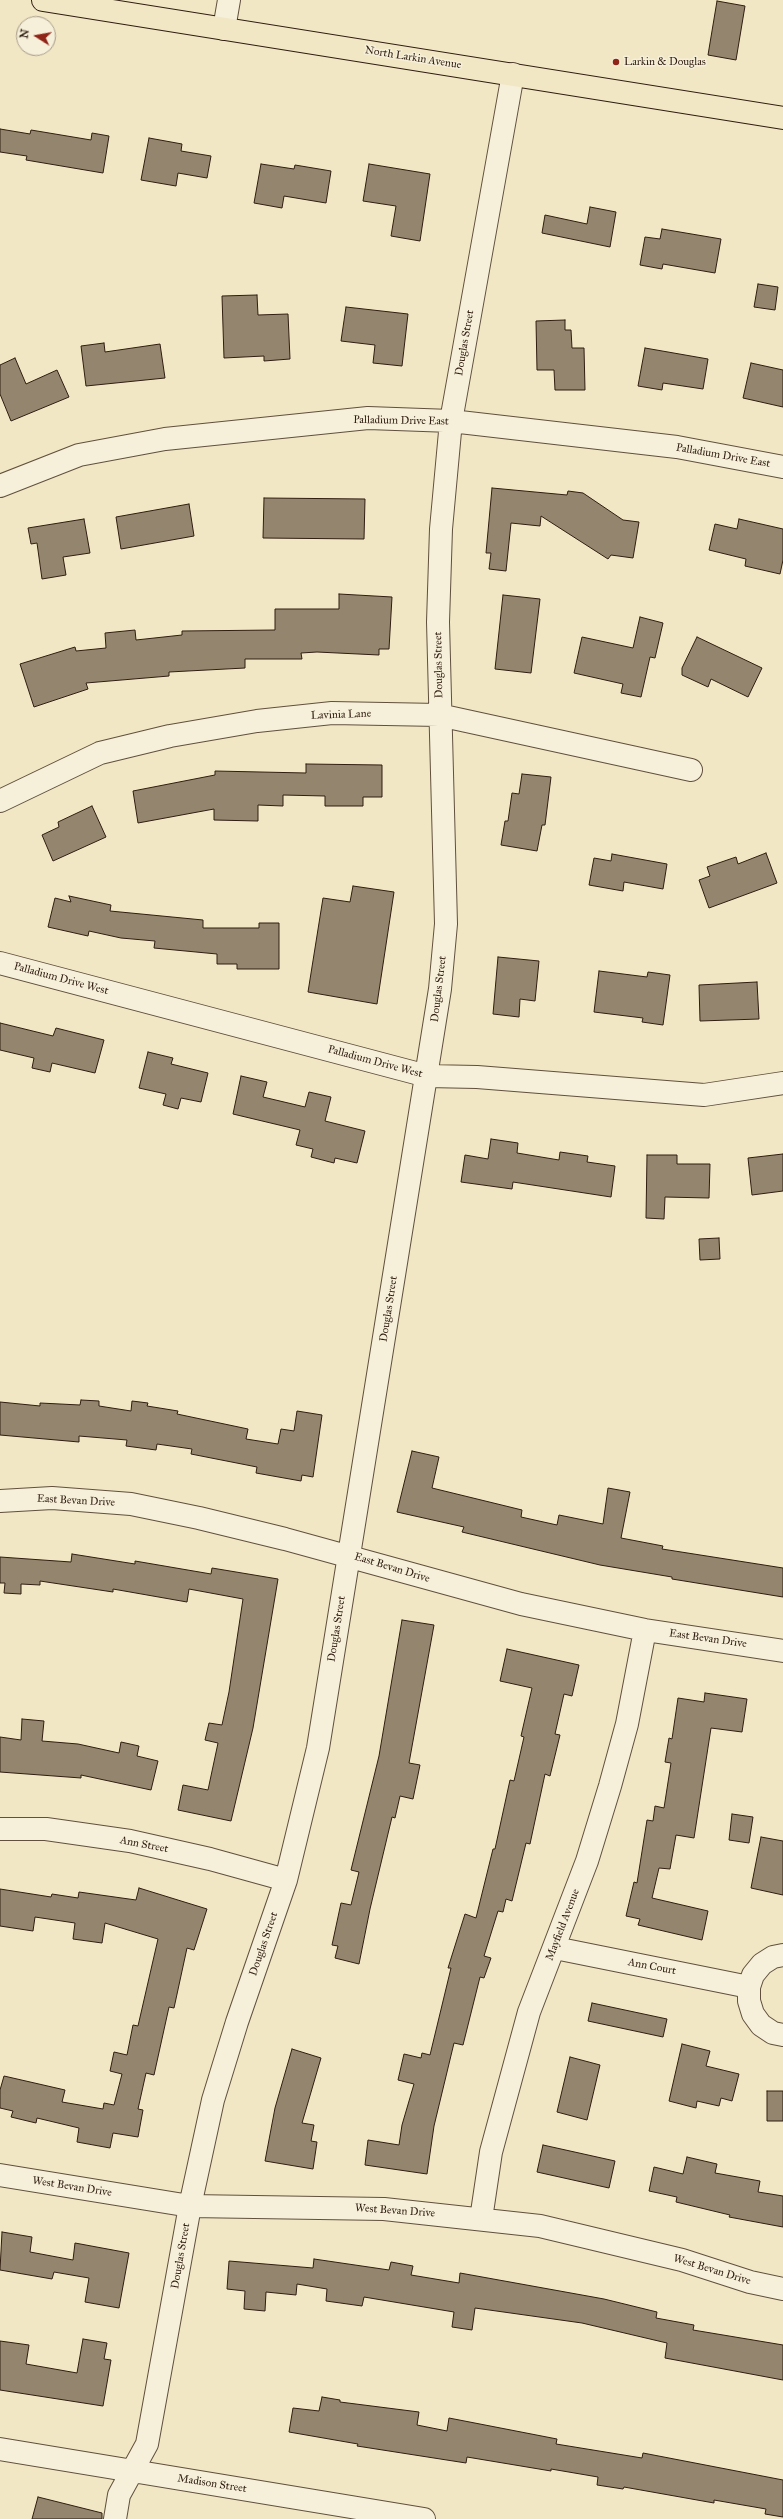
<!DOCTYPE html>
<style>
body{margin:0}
#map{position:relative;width:783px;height:2519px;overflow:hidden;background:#f1e7c5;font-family:"IM FELL Great Primer",serif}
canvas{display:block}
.north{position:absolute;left:16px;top:16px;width:40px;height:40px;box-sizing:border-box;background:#f6efd9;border:1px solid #a69b89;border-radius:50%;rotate:281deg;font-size:11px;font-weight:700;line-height:16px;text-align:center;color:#2f1d10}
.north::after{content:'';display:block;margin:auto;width:14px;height:18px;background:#8f2418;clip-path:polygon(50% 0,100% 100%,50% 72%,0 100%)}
</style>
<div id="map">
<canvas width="783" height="2519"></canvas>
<div class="north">N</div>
</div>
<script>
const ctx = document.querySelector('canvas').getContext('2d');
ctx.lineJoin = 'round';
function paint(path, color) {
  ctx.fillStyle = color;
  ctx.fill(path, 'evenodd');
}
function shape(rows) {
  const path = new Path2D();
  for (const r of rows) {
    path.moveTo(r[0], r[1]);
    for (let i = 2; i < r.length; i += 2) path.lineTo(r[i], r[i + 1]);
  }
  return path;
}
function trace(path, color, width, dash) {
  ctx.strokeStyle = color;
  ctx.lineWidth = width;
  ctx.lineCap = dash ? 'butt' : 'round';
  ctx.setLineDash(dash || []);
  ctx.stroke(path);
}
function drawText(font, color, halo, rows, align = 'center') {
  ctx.font = font + ' "IM FELL Great Primer",serif';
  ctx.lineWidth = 3;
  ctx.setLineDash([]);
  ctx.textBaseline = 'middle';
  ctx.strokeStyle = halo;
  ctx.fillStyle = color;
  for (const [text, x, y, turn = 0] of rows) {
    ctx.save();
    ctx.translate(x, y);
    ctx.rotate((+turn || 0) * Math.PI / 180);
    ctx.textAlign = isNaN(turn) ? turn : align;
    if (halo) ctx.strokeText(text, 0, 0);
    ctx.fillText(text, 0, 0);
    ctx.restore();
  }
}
const building = shape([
 [717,1,745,6,736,60,708,55,717,1],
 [0,129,30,134,31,130,91,140,92,133,109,136,103,173,26,160,27,156,0,152,0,129],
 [149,138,182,144,181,151,211,156,207,178,178,173,176,186,141,180,149,138],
 [261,164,294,169,295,165,331,171,326,203,284,196,282,208,254,203,261,164],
 [369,164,430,174,420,241,391,236,396,206,363,201,369,164],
 [590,207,616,212,610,247,542,233,545,215,587,224,590,207],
 [662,229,721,239,715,273,663,264,662,269,640,265,645,237,660,239,662,229],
 [758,284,778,287,775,310,754,307,758,284],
 [257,295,258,315,288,314,290,359,264,361,264,356,224,358,222,296,257,295],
 [346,307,408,314,402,366,373,363,375,345,341,341,346,307],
 [565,320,565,330,571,330,572,348,584,348,585,390,555,390,554,370,537,370,536,321,565,320],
 [104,343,105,352,160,344,165,378,86,386,81,346,104,343],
 [645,348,708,359,703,389,663,383,662,390,638,386,645,348],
 [15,358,26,384,57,370,69,397,11,421,0,394,0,365,15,358],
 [751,363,783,370,783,407,743,398,751,363],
 [492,488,567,495,568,491,583,493,623,520,639,522,633,558,611,555,608,559,541,516,540,526,511,523,506,571,489,569,491,553,486,553,492,488],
 [264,498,365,499,364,539,263,538,264,498],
 [189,504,194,536,121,549,116,517,189,504],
 [84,519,90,553,63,557,66,575,42,579,37,543,31,544,28,528,84,519],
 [739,519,783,529,783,560,780,574,745,566,746,559,709,550,715,524,737,529,739,519],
 [339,594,392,597,389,649,379,649,379,655,317,652,301,653,302,659,245,659,245,668,169,672,169,676,86,683,88,689,34,707,20,664,75,647,76,651,106,648,105,633,135,630,136,640,182,635,182,631,275,630,275,609,339,609,339,594],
 [503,595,540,599,531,673,495,669,503,595],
 [640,617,663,623,655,658,650,657,641,697,621,693,623,684,574,673,582,637,633,648,640,617],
 [697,637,762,668,748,697,711,679,708,687,682,675,682,668,697,637],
 [306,764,382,765,382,797,363,797,363,806,325,806,325,796,283,795,283,806,258,805,258,821,214,820,214,809,138,823,133,791,215,775,215,771,306,773,306,764],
 [522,774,551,777,545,825,542,825,537,851,501,845,505,821,508,821,512,793,519,794,522,774],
 [92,806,106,837,53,861,42,835,59,827,58,822,92,806],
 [766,853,777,883,709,908,699,880,710,876,707,867,736,857,738,864,766,853],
 [612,854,667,864,663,889,624,882,623,891,589,885,594,858,611,861,612,854],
 [353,886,394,892,377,1004,308,992,323,898,350,902,353,886],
 [69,896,111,905,110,911,203,920,203,928,259,928,259,923,279,923,279,969,237,969,237,964,217,964,217,954,154,948,155,941,121,938,89,931,88,936,48,927,55,898,71,902,69,896],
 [498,957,539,961,535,1001,520,999,519,1017,493,1014,498,957],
 [599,971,647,977,648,972,670,975,663,1025,642,1022,643,1018,594,1012,599,971],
 [757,982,759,1019,700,1021,699,985,757,982],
 [0,1023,53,1036,56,1028,104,1040,95,1073,52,1063,50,1072,32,1068,34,1058,0,1050,0,1023],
 [148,1052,173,1058,171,1064,208,1073,201,1102,181,1098,178,1109,163,1105,166,1094,139,1088,148,1052],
 [241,1076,267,1082,263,1097,305,1107,309,1092,331,1097,325,1121,365,1131,357,1163,335,1158,334,1163,311,1157,313,1149,296,1145,300,1130,233,1114,241,1076],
 [491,1139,518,1143,517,1153,559,1160,560,1152,588,1156,587,1162,615,1166,611,1197,513,1182,512,1189,461,1182,465,1155,488,1159,491,1139],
 [783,1154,783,1191,752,1195,748,1158,783,1154],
 [647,1155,677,1155,677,1164,710,1164,709,1198,665,1197,664,1219,646,1218,647,1155],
 [719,1238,720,1259,700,1260,699,1239,719,1238],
 [81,1400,99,1401,99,1406,131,1411,132,1401,148,1403,147,1406,178,1411,177,1414,248,1429,246,1439,278,1444,281,1429,294,1431,297,1411,322,1415,313,1477,302,1475,301,1481,256,1473,257,1467,191,1454,192,1449,157,1444,156,1450,126,1446,127,1440,79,1436,79,1442,0,1435,0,1402,40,1406,40,1403,80,1405,81,1400],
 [412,1451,439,1457,432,1488,522,1510,521,1517,557,1525,559,1515,603,1524,608,1488,630,1492,621,1538,663,1546,662,1549,783,1568,783,1597,672,1579,672,1577,600,1565,462,1532,464,1527,397,1512,412,1451],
 [72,1554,135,1564,135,1561,211,1574,212,1568,278,1579,253,1728,231,1821,178,1810,183,1785,208,1790,218,1743,205,1740,209,1723,222,1725,229,1692,243,1599,189,1589,187,1602,113,1589,113,1592,40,1581,40,1585,21,1584,21,1594,4,1593,5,1583,0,1583,0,1557,71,1562,72,1554],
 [402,1620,434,1625,409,1763,420,1765,413,1799,400,1796,395,1818,392,1817,370,1909,359,1964,335,1958,338,1946,332,1945,341,1903,351,1905,359,1872,351,1870,379,1756,402,1620],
 [507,1649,579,1665,572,1696,564,1694,555,1734,560,1735,550,1776,545,1774,530,1844,526,1843,512,1901,506,1899,503,1912,498,1911,484,1956,491,1958,484,1978,480,1977,463,2045,454,2043,434,2126,427,2174,365,2165,368,2140,399,2145,402,2125,414,2084,398,2080,404,2054,421,2058,422,2053,430,2055,451,1968,448,1968,465,1914,476,1918,493,1849,495,1849,510,1780,514,1781,524,1737,521,1736,532,1688,500,1681,507,1649],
 [705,1693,747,1699,742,1732,711,1728,694,1838,676,1835,670,1869,659,1868,652,1898,708,1911,702,1940,638,1925,640,1919,626,1916,634,1882,637,1883,647,1820,653,1821,655,1806,664,1808,671,1763,665,1762,669,1738,672,1739,678,1698,704,1702,705,1693],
 [22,1719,44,1721,42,1741,78,1744,119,1753,121,1742,139,1746,137,1756,158,1761,151,1790,81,1775,81,1778,0,1772,0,1737,21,1740,22,1719],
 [732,1814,753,1817,749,1843,729,1840,732,1814],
 [761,1837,783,1841,783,1895,751,1888,761,1837],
 [139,1888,207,1909,194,1950,187,1948,174,2008,169,2007,154,2075,146,2073,138,2109,143,2110,138,2137,113,2133,110,2148,77,2142,79,2128,37,2118,36,2123,11,2117,13,2111,0,2108,0,2090,4,2076,65,2090,62,2102,103,2109,104,2103,114,2105,122,2074,110,2071,114,2052,127,2055,133,2025,138,2026,158,1939,105,1923,102,1943,73,1939,75,1923,35,1917,33,1931,0,1926,0,1889,51,1897,52,1894,78,1898,79,1892,136,1900,139,1888],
 [592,2003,667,2019,663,2037,588,2021,592,2003],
 [682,2044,710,2051,706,2066,739,2074,732,2101,721,2098,719,2106,697,2101,696,2108,669,2101,682,2044],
 [292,2049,321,2058,302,2123,314,2125,311,2141,317,2142,313,2169,265,2161,275,2108,292,2049],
 [570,2057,600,2065,587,2120,557,2112,570,2057],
 [767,2091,783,2091,783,2121,767,2121,767,2091],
 [543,2145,615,2161,609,2188,537,2172,543,2145],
 [687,2157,717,2164,715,2173,760,2181,758,2192,783,2196,783,2227,729,2217,730,2215,676,2202,677,2197,649,2191,654,2167,683,2174,687,2157],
 [2,2232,32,2237,30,2252,73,2260,75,2243,129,2253,119,2308,85,2302,89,2278,54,2272,52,2279,0,2270,2,2232],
 [314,2259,389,2270,391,2262,413,2266,411,2275,459,2283,460,2273,604,2299,657,2312,656,2318,694,2325,693,2330,783,2345,783,2380,665,2358,667,2343,582,2323,475,2308,472,2330,452,2327,454,2312,364,2297,362,2306,326,2301,327,2289,297,2284,296,2295,266,2292,265,2311,244,2309,245,2291,227,2289,229,2261,313,2268,314,2259],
 [83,2339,107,2343,104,2359,111,2360,103,2406,0,2390,0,2341,29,2345,26,2364,77,2373,83,2339],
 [322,2397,340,2400,340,2402,419,2412,417,2425,447,2431,449,2418,557,2439,556,2444,642,2458,643,2453,783,2480,783,2517,765,2514,766,2509,714,2500,714,2503,624,2487,623,2489,597,2485,598,2477,551,2469,551,2471,467,2457,466,2463,357,2446,358,2444,289,2432,293,2408,319,2411,322,2397],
 [38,2497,102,2513,102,2519,32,2519,38,2497]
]);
paint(building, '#94866e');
trace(building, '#2f1d10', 1);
const minor = shape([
 [224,29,229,0],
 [0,486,79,455,165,439,368,418,451,421,677,447,783,467],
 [0,801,100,753,170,736,257,721,332,713,439,715,691,770],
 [0,963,427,1076,477,1077,704,1095,783,1083],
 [0,1501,52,1498,131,1504,199,1518,285,1539,521,1604,645,1630,783,1651],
 [0,1829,46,1829,130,1841,210,1859,286,1880],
 [555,1948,749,1987],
 [783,1955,773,1957,762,1964,753,1975,749,1987,749,2001,753,2014,761,2025,773,2033,783,2035],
 [0,2175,190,2206,384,2209,540,2226,682,2260,750,2282,783,2289],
 [481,2219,491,2152,529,2012,587,1861,610,1786,627,1724,645,1630],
 [0,2449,424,2519],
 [115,2519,119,2495,147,2444,190,2206,213,2100,237,2022,286,1880,318,1748,440,989,446,924,438,622,441,529,451,421,513,74]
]);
const major = shape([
 [43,0,783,118]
]);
trace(minor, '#60503d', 24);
trace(major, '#2f1d10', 24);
trace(minor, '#f6efd9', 22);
trace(major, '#f1e7c5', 22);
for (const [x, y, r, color] of [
 [616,62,4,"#8f2418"]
]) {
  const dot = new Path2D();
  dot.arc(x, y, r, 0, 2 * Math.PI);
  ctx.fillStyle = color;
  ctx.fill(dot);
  trace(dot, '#f6efd9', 1.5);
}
drawText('11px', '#2f1d10', '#f6efd9', [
 ["North Larkin Avenue",413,58,9],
 ["Douglas Street",465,343,-80],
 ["Palladium Drive East",401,421,1],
 ["Palladium Drive East",723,456,10],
 ["Douglas Street",439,665,-91],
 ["Lavinia Lane",341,715,-2],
 ["Palladium Drive West",61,979,15],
 ["Douglas Street",439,989,-83],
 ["Palladium Drive West",375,1062,15],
 ["Douglas Street",389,1309,-81],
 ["East Bevan Drive",76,1501,3],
 ["East Bevan Drive",392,1568,17],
 ["Douglas Street",337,1629,-81],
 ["East Bevan Drive",708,1639,8],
 ["Ann Street",144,1845,11],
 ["Mayfield Avenue",563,1925,-69],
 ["Douglas Street",264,1944,-71],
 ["Ann Court",652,1967,11],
 ["West Bevan Drive",72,2187,9],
 ["West Bevan Drive",395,2211,4],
 ["Douglas Street",181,2256,-80],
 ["West Bevan Drive",712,2270,17],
 ["Madison Street",212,2484,9]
]);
drawText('11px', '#2f1d10', '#f6efd9', [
 ["Larkin & Douglas",624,62]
], 'left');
</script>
